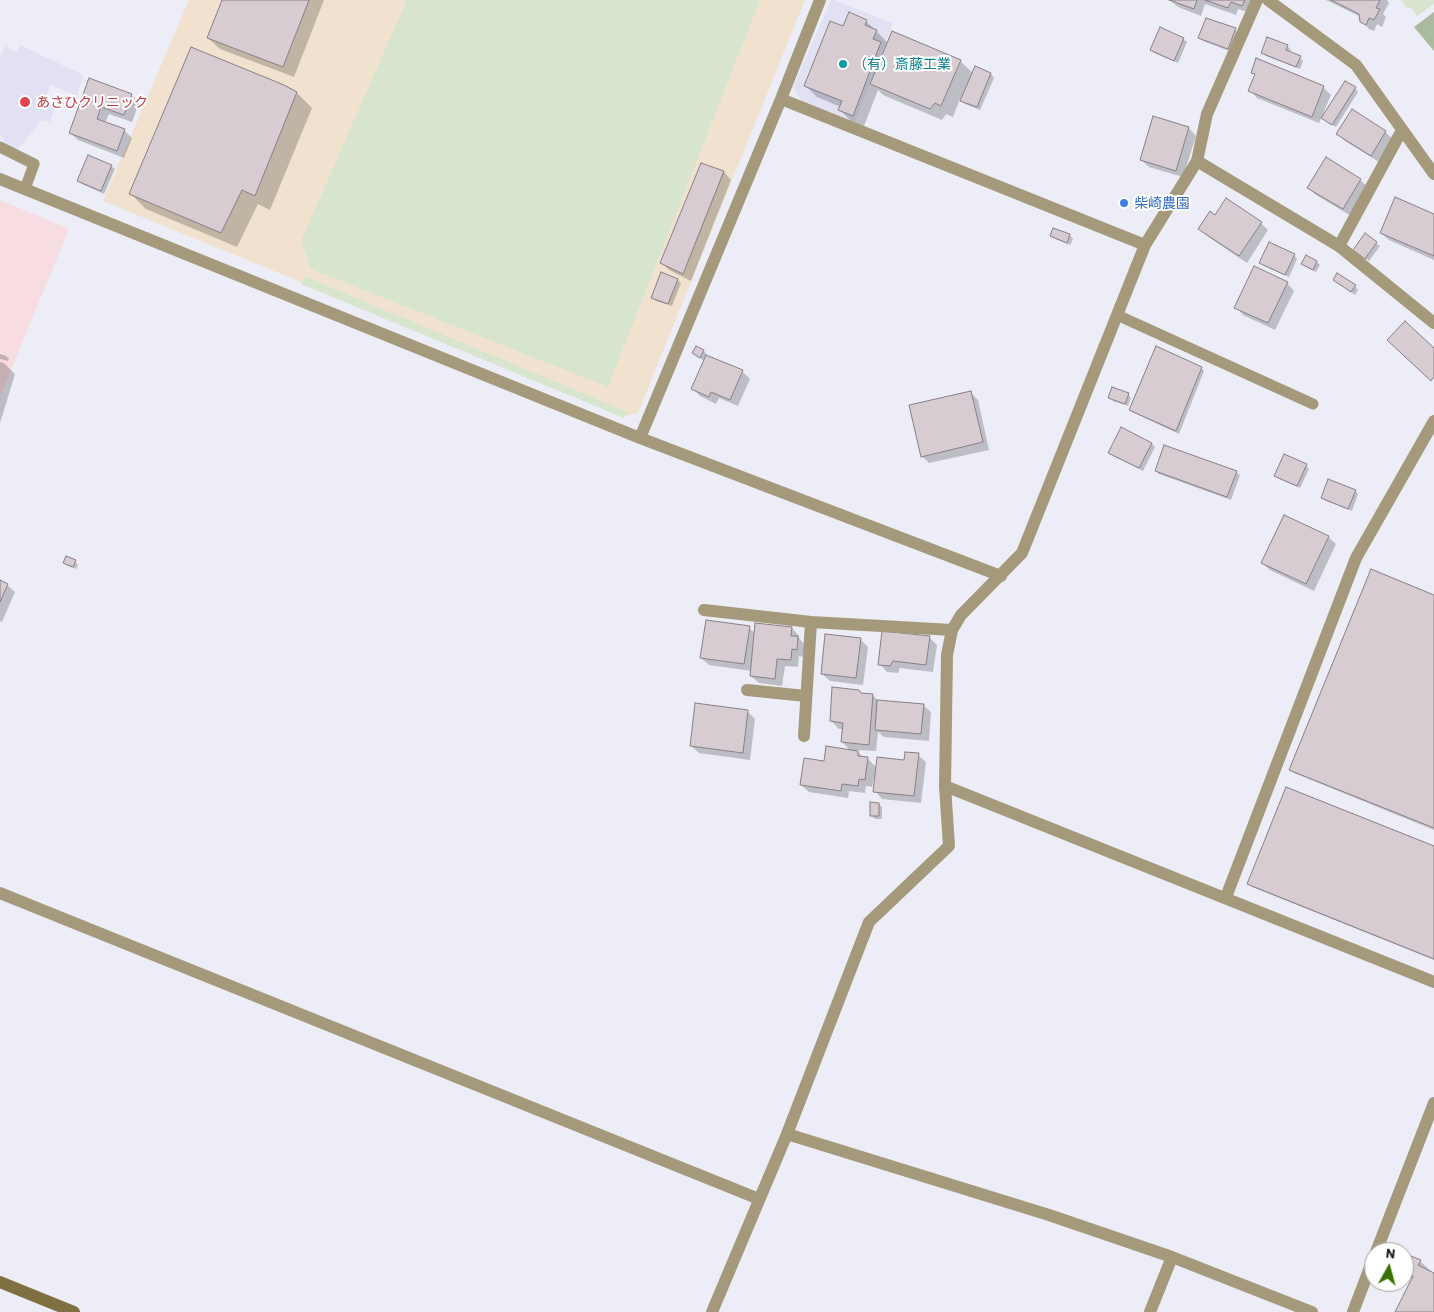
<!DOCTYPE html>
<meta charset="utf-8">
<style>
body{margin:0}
#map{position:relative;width:1434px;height:1312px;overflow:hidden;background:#ededf7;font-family:Barlow,sans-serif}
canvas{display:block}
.north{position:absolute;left:1364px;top:1242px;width:50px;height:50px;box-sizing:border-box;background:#fff;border:1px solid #a2a2a3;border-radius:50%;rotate:7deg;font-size:14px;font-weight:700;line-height:20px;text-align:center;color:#17171a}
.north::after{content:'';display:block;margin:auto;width:18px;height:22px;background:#397202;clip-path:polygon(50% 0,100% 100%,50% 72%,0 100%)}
</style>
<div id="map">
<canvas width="1434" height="1312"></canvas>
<div class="north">N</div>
</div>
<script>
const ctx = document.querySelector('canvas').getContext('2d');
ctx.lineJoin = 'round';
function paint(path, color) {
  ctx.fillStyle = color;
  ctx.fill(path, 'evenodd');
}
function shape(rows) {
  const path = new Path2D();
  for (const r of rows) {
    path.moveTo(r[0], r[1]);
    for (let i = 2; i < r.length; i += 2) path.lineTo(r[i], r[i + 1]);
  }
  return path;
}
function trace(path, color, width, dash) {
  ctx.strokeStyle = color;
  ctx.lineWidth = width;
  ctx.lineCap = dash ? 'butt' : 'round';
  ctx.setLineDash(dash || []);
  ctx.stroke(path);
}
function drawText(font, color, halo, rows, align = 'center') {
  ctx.font = font + ' Barlow,"Noto Sans JP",sans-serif';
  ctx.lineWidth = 4;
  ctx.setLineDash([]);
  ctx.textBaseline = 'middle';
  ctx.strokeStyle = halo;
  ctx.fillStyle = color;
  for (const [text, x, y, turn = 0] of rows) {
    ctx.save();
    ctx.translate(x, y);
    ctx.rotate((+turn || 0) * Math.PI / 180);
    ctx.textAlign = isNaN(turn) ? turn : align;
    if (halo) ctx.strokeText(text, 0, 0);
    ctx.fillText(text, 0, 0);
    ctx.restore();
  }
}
paint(shape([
 [0,200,69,229,0,397]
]), '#f7dde1');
paint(shape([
 [831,0,834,0,893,23,855,122,802,102,793,87],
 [20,45,83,75,77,96,51,85,44,99,55,106,50,122,42,120,14,154,0,135,0,56,6,46,17,53]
]), '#e2e1f3');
paint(shape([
 [189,0,805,0,638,413,628,416,103,201]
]), '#f1e2cf');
paint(shape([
 [407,0,760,0,608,387,311,269,301,241],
 [1401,0,1434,0,1434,4,1417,16,1411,7,1407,9],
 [306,277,628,412,624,418,301,284]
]), '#d7e4ce');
paint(shape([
 [1434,12,1434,51,1414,27]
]), '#a9ba9f');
paint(shape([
 [223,0,324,0,294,77,220,49,208,38],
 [1170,0,1254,0,1250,13,1238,9,1236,15,1205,4,1201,16,1178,7],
 [1326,0,1387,0,1389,3,1383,14,1386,17,1382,27,1377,24,1374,31,1369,29,1361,21,1361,17],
 [866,21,888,43,960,61,973,73,975,68,991,74,994,78,980,110,965,104,960,99,953,117,946,114,942,120,883,95,878,90,864,126,851,121,840,110,841,107,817,97,806,86,844,28],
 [1235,30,1238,33,1232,52,1203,41,1200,38],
 [1183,39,1187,42,1178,63,1154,53,1151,50],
 [1287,46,1291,50,1289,53,1300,58,1303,61,1300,69,1266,56,1262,52],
 [1252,72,1323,87,1331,95,1319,123,1257,98,1250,90,1256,76],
 [90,80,131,95,139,103,132,122,109,114,105,123,125,131,132,138,124,158,78,140,70,133],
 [284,86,297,93,312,108,270,210,258,204,237,247,146,209,131,194],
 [1355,88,1358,92,1336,127,1326,121,1322,117],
 [1189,128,1196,136,1183,177,1149,167,1141,160],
 [1385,132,1393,139,1379,162,1345,141,1338,134],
 [702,164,724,172,731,180,691,281,669,270,662,263],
 [111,166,115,169,104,194,82,184,78,181],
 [1360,180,1368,187,1351,216,1316,195,1309,188],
 [1434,215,1434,260,1389,240,1381,233],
 [1216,217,1261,223,1268,230,1247,263,1207,236,1200,229],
 [1054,229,1070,235,1073,239,1070,245,1055,239,1051,236],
 [1366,235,1380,246,1369,261,1358,253],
 [1294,255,1297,259,1289,277,1264,266,1261,262],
 [1306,257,1317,262,1320,265,1316,272,1306,267,1303,264],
 [662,274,678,280,681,283,672,306,656,301,653,297],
 [1287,283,1294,291,1275,330,1243,315,1236,307],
 [1338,283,1355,286,1358,290,1355,295],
 [696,348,704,351,707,355,706,356,742,371,750,379,738,406,719,398,716,404,700,396,693,389,705,361,696,356,693,353],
 [0,354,6,356,9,359,8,361,0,359],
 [0,362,4,363,15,374,0,423],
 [1201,368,1204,371,1179,434,1134,413,1130,410],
 [971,393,978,400,989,450,929,463,922,456],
 [1128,394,1131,398,1128,406,1113,401,1110,397],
 [1152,444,1155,447,1143,471,1113,456,1109,452],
 [1306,465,1309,469,1300,488,1279,479,1275,475],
 [1156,471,1236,472,1240,475,1231,500,1159,474],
 [1355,491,1358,494,1352,511,1326,501,1323,498],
 [1328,537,1336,544,1314,591,1270,570,1262,563],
 [75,561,78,565,76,569,68,566,65,562],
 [0,582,7,585,15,592,2,622,0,621],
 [1434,596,1434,830,1294,773,1291,769],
 [749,628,756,634,792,628,799,636,799,638,805,645,804,657,799,656,798,667,785,666,782,686,759,683,751,676,752,671,709,665,701,658],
 [929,637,937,645,933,672,900,668,898,673,887,672,880,664],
 [860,639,868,647,863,685,830,681,822,674],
 [862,695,873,695,878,701,923,705,931,712,929,741,884,737,878,732,876,751,856,750,864,758,868,759,877,768,905,761,918,755,926,762,921,803,882,799,875,791,876,777,874,777,872,787,866,786,865,793,849,791,848,798,809,792,801,785,825,762,851,751,842,742,844,729,839,729,831,721],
 [747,711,755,719,750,760,699,753,691,746],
 [879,804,882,807,882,819,875,819,871,815],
 [1434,848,1434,960,1252,887,1248,884],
 [1420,1261,1434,1274,1434,1312,1397,1312,1413,1279,1405,1272]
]), '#0003');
const building = shape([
 [222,0,309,0,283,67,207,38,222,0],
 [1169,0,1197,0,1194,9,1169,0],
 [1205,0,1245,0,1242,6,1231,2,1228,8,1205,0],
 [1331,0,1380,0,1376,8,1380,9,1374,20,1369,18,1366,25,1360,22,1359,14,1331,0],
 [849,12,867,20,865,25,877,30,873,39,881,42,853,116,838,110,842,101,804,86,830,21,843,26,849,12],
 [1206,18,1236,28,1228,49,1198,38,1206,18],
 [1160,27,1184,38,1174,61,1150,50,1160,27],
 [892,31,961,60,941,106,935,103,930,109,870,84,892,31],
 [1267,37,1288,45,1286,50,1301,56,1296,67,1261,53,1267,37],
 [191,47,284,85,297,92,255,196,242,190,221,233,129,194,191,47],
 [1256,58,1324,86,1312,117,1248,91,1255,74,1251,73,1256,58],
 [975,66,991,73,977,107,960,101,975,66],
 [89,78,132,94,124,115,101,107,97,119,125,129,117,151,69,133,89,78],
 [1345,81,1356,87,1332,125,1321,118,1345,81],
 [1352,109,1386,131,1371,156,1336,134,1352,109],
 [1153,116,1189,127,1176,171,1140,160,1153,116],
 [88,155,112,165,101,191,77,181,88,155],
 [1326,157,1361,179,1343,209,1307,188,1326,157],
 [701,163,724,171,683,274,660,263,701,163],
 [1395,197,1434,214,1434,256,1380,233,1395,197],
 [1226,198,1262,222,1239,256,1198,229,1210,211,1215,215,1226,198],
 [1053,228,1070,234,1067,243,1050,236,1053,228],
 [1365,233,1377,242,1365,259,1353,250,1365,233],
 [1269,242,1295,254,1285,275,1259,263,1269,242],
 [1306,255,1317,261,1313,270,1301,264,1306,255],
 [1254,266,1288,282,1268,323,1234,308,1254,266],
 [661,272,678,279,668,304,651,298,661,272],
 [1337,273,1356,285,1351,292,1333,280,1337,273],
 [1405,321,1434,348,1434,377,1431,381,1387,340,1405,321],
 [696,346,704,350,700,358,692,353,696,346],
 [1156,346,1202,367,1176,431,1129,410,1156,346],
 [706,355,743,370,730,400,711,392,709,397,691,389,706,355],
 [1112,387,1129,393,1125,404,1108,398,1112,387],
 [971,391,983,442,921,457,909,405,971,391],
 [1121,427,1152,443,1139,468,1108,453,1121,427],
 [1164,445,1237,471,1227,497,1155,471,1164,445],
 [1284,454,1307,464,1297,486,1274,476,1284,454],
 [1328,479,1356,490,1348,509,1321,498,1328,479],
 [1284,515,1329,536,1306,584,1261,563,1284,515],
 [66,556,76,560,73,567,63,563,66,556],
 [1371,569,1434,595,1434,828,1289,770,1371,569],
 [0,580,8,584,0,602,0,580],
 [706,620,750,626,744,664,700,658,706,620],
 [755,623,792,627,791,636,798,636,797,650,792,649,791,660,777,659,775,679,750,676,755,623],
 [882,631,930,636,926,665,893,661,890,666,878,665,882,631],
 [825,634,861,638,856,678,821,674,825,634],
 [832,687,859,690,861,693,873,694,869,745,841,742,843,723,830,721,832,687],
 [877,700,924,704,921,734,875,730,877,700],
 [695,703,748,710,743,753,690,746,695,703],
 [826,746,858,751,858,756,868,757,865,780,859,779,858,786,842,784,841,791,800,785,804,758,824,761,826,746],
 [905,752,919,753,914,796,873,792,877,757,904,760,905,752],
 [1286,787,1434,846,1434,959,1247,884,1286,787],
 [870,802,879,803,879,816,870,816,870,802],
 [1411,1256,1421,1260,1418,1265,1434,1273,1434,1312,1395,1312,1413,1276,1404,1272,1411,1256]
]);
paint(building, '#d6ccd2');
trace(building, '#887f84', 1);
trace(shape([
 [0,147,34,164,25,189],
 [1117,315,1313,404]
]), '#a4997a', 11);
trace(shape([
 [1268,0,1356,65,1434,174],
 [781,99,1145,245],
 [1197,161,1339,246,1434,323],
 [0,179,640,438,1001,576],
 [1339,246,1402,130],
 [640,438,781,99,820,0],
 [704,610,811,622,952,630],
 [747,690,806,696],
 [804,736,811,622],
 [945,786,1434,982],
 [0,893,759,1199],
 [1226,897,1356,558,1434,421],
 [787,1134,1049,1215,1172,1257,1312,1312],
 [1376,1252,1434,1103],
 [712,1312,787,1134,869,922,949,846,945,786,947,655,952,630,961,615,1022,553,1145,245,1197,161,1207,114,1257,0],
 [1150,1312,1172,1257],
 [1353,1312,1374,1257]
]), '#a4997a', 12);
trace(shape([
 [0,1282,74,1312]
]), '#807041', 12);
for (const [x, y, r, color] of [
 [843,64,5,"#0f9aa8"],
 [25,102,6,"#e0444e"],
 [1124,203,5,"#3f7fe0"]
]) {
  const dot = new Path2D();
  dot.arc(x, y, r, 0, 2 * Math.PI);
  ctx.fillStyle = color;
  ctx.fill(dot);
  trace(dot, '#fff', 2);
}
drawText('14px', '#0d838f', '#fff', [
 ["（有）斎藤工業",853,64]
], 'left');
drawText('14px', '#be3a42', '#fff', [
 ["あさひクリニック",36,102]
], 'left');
drawText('14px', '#366cbe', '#fff', [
 ["柴崎農園",1134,203]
], 'left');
</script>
